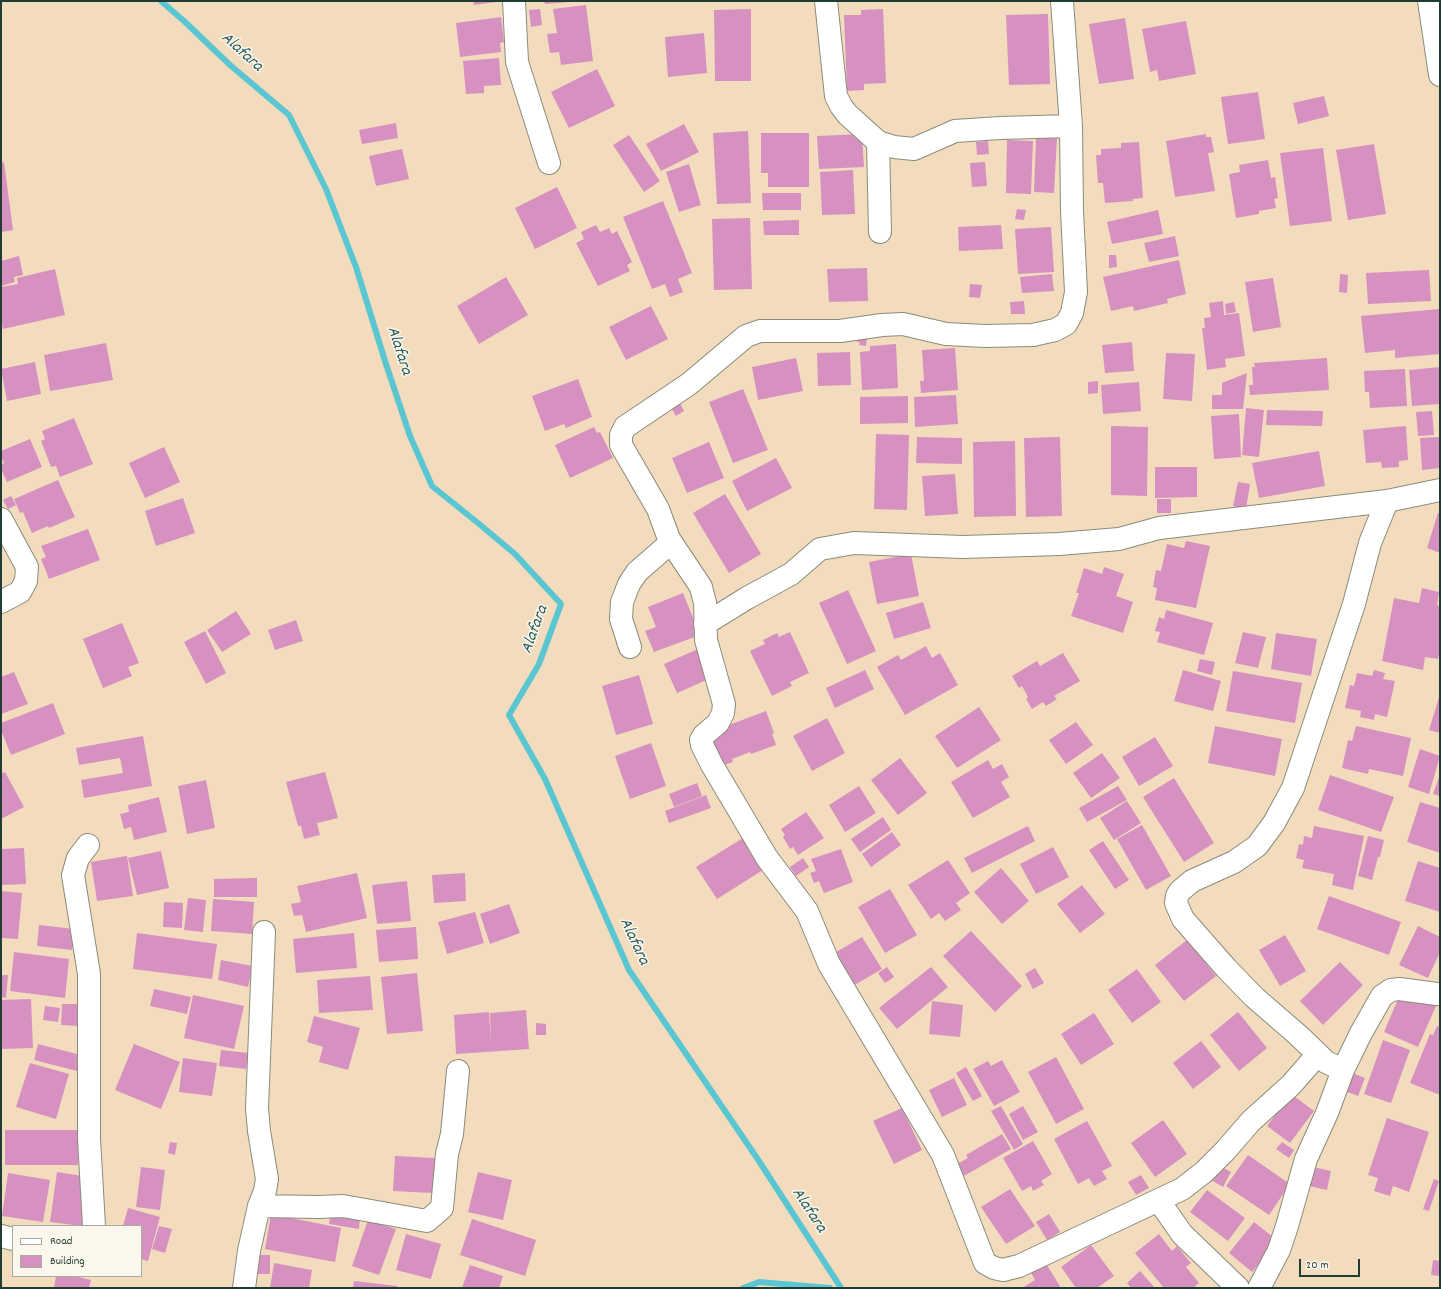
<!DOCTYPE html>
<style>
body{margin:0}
#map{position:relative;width:1441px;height:1289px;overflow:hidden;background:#f3dcbe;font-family:Dekko,sans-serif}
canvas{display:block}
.frame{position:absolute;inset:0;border:2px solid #1f3d34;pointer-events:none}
.legend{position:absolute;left:12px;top:1225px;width:130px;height:52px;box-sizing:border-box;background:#fbf7ec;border:1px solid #a3ada2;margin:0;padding:5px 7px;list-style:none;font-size:12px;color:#1f3d34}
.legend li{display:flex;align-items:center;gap:8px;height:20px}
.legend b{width:20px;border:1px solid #a3ada2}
.scale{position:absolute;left:1299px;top:1259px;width:61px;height:18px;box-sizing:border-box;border:2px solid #1f3d34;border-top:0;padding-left:5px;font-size:12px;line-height:14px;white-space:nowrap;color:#1f3d34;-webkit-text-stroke:3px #fbf7ec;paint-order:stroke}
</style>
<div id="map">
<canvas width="1441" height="1289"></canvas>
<div class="frame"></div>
<ul class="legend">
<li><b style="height:5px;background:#fff"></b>Road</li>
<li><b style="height:11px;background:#d691c0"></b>Building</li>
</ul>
<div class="scale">20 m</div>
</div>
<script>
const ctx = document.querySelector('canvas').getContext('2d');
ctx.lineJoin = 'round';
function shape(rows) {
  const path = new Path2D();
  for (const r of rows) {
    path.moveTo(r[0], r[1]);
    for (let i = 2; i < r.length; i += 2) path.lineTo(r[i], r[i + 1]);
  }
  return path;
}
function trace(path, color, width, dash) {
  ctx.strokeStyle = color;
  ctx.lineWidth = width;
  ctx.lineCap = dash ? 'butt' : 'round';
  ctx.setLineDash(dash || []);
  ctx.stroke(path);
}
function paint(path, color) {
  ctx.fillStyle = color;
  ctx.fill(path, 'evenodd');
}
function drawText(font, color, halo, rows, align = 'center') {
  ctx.font = font + ' Dekko,sans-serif';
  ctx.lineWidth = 3;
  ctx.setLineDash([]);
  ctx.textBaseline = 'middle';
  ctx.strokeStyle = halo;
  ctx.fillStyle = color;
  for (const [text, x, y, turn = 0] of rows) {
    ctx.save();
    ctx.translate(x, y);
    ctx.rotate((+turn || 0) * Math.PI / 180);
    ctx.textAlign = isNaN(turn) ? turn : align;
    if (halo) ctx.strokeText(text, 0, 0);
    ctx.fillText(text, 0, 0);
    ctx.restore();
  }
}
trace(shape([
 [161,1,184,21,230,65,289,115,326,189,356,267,385,361,410,436,432,486,478,523,515,554,561,604,539,664,509,715,545,779,629,970,757,1158,841,1288],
 [743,1288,759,1282,830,1288]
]), '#5ac6d2', 6);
paint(shape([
 [473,1,496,1,496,2,474,5],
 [544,1,570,1,570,2,545,4],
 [586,5,593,61,561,65,559,52,550,53,547,34,557,33,553,9],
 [540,9,542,25,531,27,529,10],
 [751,9,751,81,715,81,714,10],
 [883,9,886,83,864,84,864,90,847,91,844,15,861,15,861,10],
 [1048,14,1050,84,1009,85,1006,15],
 [501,17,504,42,500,43,501,52,460,57,456,23],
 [1125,18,1134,79,1099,84,1089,24],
 [1186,21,1196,74,1159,81,1157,70,1150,72,1142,29],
 [704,33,707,73,668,77,665,37],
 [499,58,501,85,484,86,484,93,466,94,463,61],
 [597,69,615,106,569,128,551,92],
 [1258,92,1265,139,1228,144,1221,97],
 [1324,96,1329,116,1298,124,1293,103],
 [396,123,398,138,362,144,359,130],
 [684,124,699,152,661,171,646,144],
 [748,131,751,203,717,204,713,133],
 [761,133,809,133,809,187,768,187,768,173,761,173],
 [862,134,864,167,819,169,817,136],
 [1206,134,1206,137,1211,137,1214,152,1208,153,1215,191,1175,197,1166,141],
 [629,135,660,181,644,192,613,145],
 [1036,138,1057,138,1054,193,1034,192],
 [1007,140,1033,141,1031,194,1006,193],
 [988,141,989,154,977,155,976,142],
 [1139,142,1143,198,1133,199,1133,201,1105,203,1103,183,1098,183,1096,155,1101,155,1101,149,1121,148,1121,143],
 [1374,144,1386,214,1348,220,1336,150],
 [1323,148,1332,221,1290,226,1280,153],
 [402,149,409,179,376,186,369,156],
 [1268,160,1271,178,1275,177,1278,198,1274,199,1276,208,1259,211,1259,214,1236,218,1229,174,1240,172,1239,165],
 [4,162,13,230,1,232,1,163],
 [985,162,987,186,972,187,970,163],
 [689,164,701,205,679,212,666,172],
 [853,170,855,214,822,215,820,172],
 [557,187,577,228,535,249,515,208],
 [762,193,801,193,801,210,763,210],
 [663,201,692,273,678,279,683,292,670,297,665,284,652,289,623,217],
 [1017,209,1026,210,1024,220,1015,219],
 [1158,210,1163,234,1112,244,1107,222],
 [750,218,752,289,714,290,712,219],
 [799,220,799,235,764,235,763,221],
 [596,225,600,232,609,228,612,234,617,231,632,262,627,265,630,271,598,286,576,243,584,239,581,232],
 [1001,225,1003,249,959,251,958,227],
 [1051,227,1054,272,1018,274,1015,229],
 [1175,236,1179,256,1149,262,1144,243],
 [1109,255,1116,255,1117,267,1109,268],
 [19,256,23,275,14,277,15,282,1,286,1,261],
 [1179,260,1186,294,1167,299,1168,303,1134,311,1133,306,1111,311,1103,277],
 [867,268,868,301,829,302,827,269],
 [55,269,65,315,3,329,1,319,1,287,18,284,17,278],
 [1429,270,1431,301,1368,304,1366,273],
 [1052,274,1054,291,1022,293,1020,277],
 [1340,274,1348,275,1347,293,1339,292],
 [506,277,528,315,479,344,457,306],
 [1273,278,1281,327,1253,332,1245,282],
 [970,284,982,285,980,298,969,297],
 [1024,301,1025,314,1011,314,1010,302],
 [1223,301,1224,315,1239,313,1245,356,1225,359,1226,367,1207,370,1202,328,1205,328,1204,318,1211,317,1209,303],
 [1234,302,1236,312,1226,314,1225,304],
 [651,306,668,339,626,360,609,327],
 [1440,309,1440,354,1395,358,1395,350,1365,353,1361,316],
 [857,337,867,338,866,346,859,345,860,342,857,342],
 [1132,342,1134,371,1105,373,1102,345],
 [106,343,113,380,50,391,44,355],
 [896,344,898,388,862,390,860,352,870,351,870,346],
 [955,348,958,390,921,393,920,381,924,381,922,350],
 [850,352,851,385,818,386,817,353],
 [1166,353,1195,354,1192,401,1163,399],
 [796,358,803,391,758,400,752,367],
 [1327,358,1329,390,1250,395,1249,385,1253,385,1252,367,1255,367,1254,363],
 [35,362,41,394,7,401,1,369],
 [1440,367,1440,404,1412,406,1409,370],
 [1405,369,1407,406,1370,408,1369,392,1365,392,1364,371],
 [1247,373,1243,409,1212,409,1212,395,1222,395,1222,383],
 [578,379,592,417,566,428,564,424,545,431,532,396],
 [1098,381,1098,393,1088,394,1088,382],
 [1139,382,1141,411,1103,414,1101,385],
 [743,389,768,450,733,463,709,402],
 [956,395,958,424,915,427,914,397],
 [908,396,908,423,860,424,860,397],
 [679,401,684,411,676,416,670,406],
 [1246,408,1264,410,1259,457,1242,455],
 [1267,410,1323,411,1322,426,1266,425],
 [1432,411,1434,435,1418,436,1416,412],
 [1239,414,1241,457,1214,459,1211,416],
 [74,418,93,464,60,477,56,466,51,467,41,441,45,439,42,431],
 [1111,426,1148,427,1147,496,1111,495],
 [1406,426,1408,460,1399,461,1399,467,1382,468,1381,462,1366,463,1363,430],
 [594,427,597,433,600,432,613,458,570,478,555,445],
 [876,434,909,435,907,510,874,509],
 [917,437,962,438,962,464,916,463],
 [1060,437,1062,516,1026,517,1024,438],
 [1440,437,1440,468,1422,470,1420,438],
 [30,439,42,467,7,482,1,469,1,465,4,463,1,457,1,451],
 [1015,441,1016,516,974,517,973,442],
 [709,442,724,478,687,493,672,458],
 [164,447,180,482,145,498,129,463],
 [1319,451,1325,486,1259,498,1252,463],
 [776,458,792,488,747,511,732,481],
 [1155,467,1197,467,1197,497,1155,498],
 [955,474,958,514,925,516,922,476],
 [58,480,75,517,49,528,48,526,32,533,23,512,20,513,14,499],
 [1238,482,1250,484,1246,509,1233,506],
 [725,494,761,554,729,573,693,513],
 [11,496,16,505,8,509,3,500],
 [183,498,195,533,156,546,145,511],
 [1157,499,1171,499,1171,513,1157,513],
 [1438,513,1440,513,1440,553,1427,548],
 [88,529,100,560,49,579,41,559,46,557,41,546],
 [1186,541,1210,546,1196,608,1155,600,1157,588,1153,587,1156,570,1161,571,1167,544,1184,548],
 [911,554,919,596,877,604,869,562],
 [1104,567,1124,574,1116,596,1133,602,1123,633,1071,616,1079,593,1076,593,1084,568,1102,574],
 [1422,588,1439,592,1437,605,1440,606,1440,650,1438,659,1425,657,1423,670,1382,661,1394,598,1419,603],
 [848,590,876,651,847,664,819,603],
 [683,593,700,635,654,652,645,631,656,627,648,607],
 [923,602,931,628,894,639,886,613],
 [1166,610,1213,623,1204,655,1157,642,1160,632,1155,631,1159,617,1164,619],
 [236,611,251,634,222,652,207,630],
 [296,620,303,641,275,650,268,630],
 [122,623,139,663,128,667,132,676,103,688,83,639],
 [205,631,226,673,206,684,184,642],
 [790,632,809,673,790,682,792,686,772,696,750,651,765,644,763,640,777,633,779,637],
 [1243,632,1266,637,1258,668,1235,663],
 [1276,633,1317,639,1311,676,1271,669],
 [926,646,932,658,940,653,958,685,905,715,877,667,898,655,901,660],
 [698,649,711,678,677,693,664,664],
 [1063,653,1080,681,1054,696,1057,699,1046,706,1043,702,1032,709,1026,699,1028,697,1022,686,1019,688,1012,676,1037,661,1040,666],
 [1200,659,1215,662,1212,675,1197,671],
 [865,670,874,689,835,708,826,688],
 [1183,670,1221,681,1213,711,1174,701],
 [1374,670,1385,673,1383,679,1395,681,1387,717,1375,714,1374,720,1360,717,1361,711,1345,708,1350,685,1354,686,1357,673,1372,676],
 [1233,671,1302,683,1295,723,1226,711],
 [14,672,28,704,1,714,1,677],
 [639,675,653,724,616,735,602,686],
 [1440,694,1440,733,1429,730],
 [53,703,65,734,11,755,1,730,1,723],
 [979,707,1001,740,957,768,935,736],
 [766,711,774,733,772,734,776,745,751,754,750,752,732,759,733,762,721,766,708,733],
 [827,718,845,753,812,771,793,736],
 [1076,722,1093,745,1066,764,1049,740],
 [1215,726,1282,739,1275,776,1208,763],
 [1356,726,1411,738,1403,776,1369,769,1368,774,1342,768,1348,740,1352,741],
 [143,736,152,786,84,798,81,780,123,773,120,758,79,765,76,748],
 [1155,737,1173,766,1139,786,1122,757],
 [651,743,666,786,630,799,615,756],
 [1420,749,1440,756,1429,794,1408,787],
 [1102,753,1120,778,1091,798,1073,773],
 [900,758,927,793,898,815,871,780],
 [988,760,993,769,1002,764,1009,777,1001,782,1010,797,973,818,951,782],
 [5,772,24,807,1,819,1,774],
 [325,772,338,818,317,823,320,835,304,839,301,826,298,826,286,782],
 [1330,775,1394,797,1381,832,1318,810],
 [1440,775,1440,796,1433,794],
 [1174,778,1214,843,1184,862,1143,797],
 [206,780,215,828,187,834,178,786],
 [697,783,702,796,674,807,669,794],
 [859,786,876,813,845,832,829,805],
 [1118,786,1127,800,1087,822,1079,808],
 [706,795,711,808,669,823,665,811],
 [159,797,167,832,134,840,131,827,124,829,120,814,129,812,128,805],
 [1127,801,1141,823,1114,840,1100,818],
 [1420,802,1440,808,1440,853,1407,842],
 [806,812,824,838,798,855,793,847,790,849,783,837,785,835,781,829],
 [883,817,891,830,860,852,851,839],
 [1142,825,1171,876,1146,890,1117,839],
 [1028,826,1035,841,972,873,964,858],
 [1314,826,1364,836,1353,890,1332,885,1334,874,1302,868,1304,860,1296,858,1299,844,1303,845,1304,836,1312,838],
 [892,832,901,845,871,867,862,854],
 [1368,836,1384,840,1380,857,1378,857,1372,880,1358,876],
 [743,838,763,870,717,899,696,867],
 [1103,841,1129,880,1115,889,1089,850],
 [1053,847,1069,877,1036,894,1020,864],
 [24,848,26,884,1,885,1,849],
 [841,849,853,882,824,893,819,881,814,883,810,873,816,871,811,859],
 [161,851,169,888,137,895,128,858],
 [127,856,133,896,97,901,91,862],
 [803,858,809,867,796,876,790,867],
 [948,860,970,893,956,903,961,910,945,921,939,913,931,919,908,885],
 [1418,861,1440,868,1440,912,1405,901],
 [1001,868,1029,901,1002,924,974,892],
 [357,873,367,918,306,932,302,915,294,916,291,904,301,902,297,886],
 [465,873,466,901,434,903,432,875],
 [257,878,257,897,214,897,214,879],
 [407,881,411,921,377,924,372,885],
 [1082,885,1105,914,1080,933,1057,904],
 [890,889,917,935,885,953,858,907],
 [1,891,22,893,18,939,1,938],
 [1329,896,1401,922,1389,955,1317,929],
 [188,898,206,900,203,932,184,930],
 [213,899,254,902,252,934,211,931],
 [164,902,183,903,182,928,163,927],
 [509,904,520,933,490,944,480,914],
 [475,912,484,943,447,954,438,922],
 [39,925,74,929,72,950,37,946],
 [1418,926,1440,937,1440,952,1428,978,1399,965],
 [416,927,418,959,379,962,376,930],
 [971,931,1022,986,995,1012,943,956],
 [137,933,217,944,212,979,133,969],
 [354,933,357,968,296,973,293,939],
 [1285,935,1306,971,1280,986,1259,950],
 [862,937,882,969,851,987,831,955],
 [1187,940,1216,976,1184,1001,1155,965],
 [14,952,69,959,65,998,10,991],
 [221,960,253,966,248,987,218,980],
 [1340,962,1363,985,1323,1025,1300,1001],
 [887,967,894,977,885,983,878,973],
 [931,967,948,987,897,1029,879,1008],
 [1035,968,1044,983,1033,989,1025,974],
 [1137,969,1161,1002,1132,1023,1108,990],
 [417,973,423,1031,387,1034,381,977],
 [1,975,8,975,6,998,1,997],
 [370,976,373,1010,319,1013,317,980],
 [154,989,191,997,187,1014,150,1006],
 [1401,992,1436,1006,1418,1047,1384,1032],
 [193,995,244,1006,234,1049,184,1038],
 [31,999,33,1048,1,1049,1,1000],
 [932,1001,963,1005,960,1037,929,1034],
 [62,1004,80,1004,79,1026,61,1025],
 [45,1006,60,1008,58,1022,43,1020],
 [526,1010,529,1049,456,1054,454,1015,489,1012,491,1043,490,1013],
 [1238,1012,1267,1048,1239,1071,1210,1035],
 [1094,1013,1114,1044,1081,1065,1061,1034],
 [314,1016,360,1028,348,1070,319,1062,323,1047,307,1042],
 [536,1023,546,1024,546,1035,536,1035],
 [1437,1026,1440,1027,1440,1095,1410,1083,1430,1034,1433,1035],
 [1383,1040,1410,1050,1391,1103,1364,1094],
 [1201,1041,1221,1067,1193,1089,1173,1063],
 [38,1044,81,1055,77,1071,34,1060],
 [134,1044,180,1062,161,1109,115,1090],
 [221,1050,248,1053,246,1069,219,1066],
 [1056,1057,1084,1109,1056,1124,1028,1072],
 [183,1058,217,1063,212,1096,179,1092],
 [1002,1060,1020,1092,994,1106,973,1069,988,1061,991,1066],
 [30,1063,69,1074,56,1119,16,1107],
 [966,1067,982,1096,973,1101,956,1073],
 [1347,1071,1365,1078,1358,1096,1340,1089],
 [954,1078,967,1105,942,1117,929,1090],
 [1291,1094,1314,1111,1290,1143,1267,1126],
 [1001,1106,1023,1144,1014,1150,991,1111],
 [1023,1106,1038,1132,1023,1140,1009,1114],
 [902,1108,922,1150,894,1164,873,1121],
 [1387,1118,1429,1132,1409,1192,1393,1186,1390,1196,1374,1191,1378,1178,1368,1175],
 [1163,1120,1187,1154,1155,1177,1131,1143],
 [1087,1121,1112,1166,1102,1171,1107,1179,1094,1186,1089,1178,1078,1184,1054,1139],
 [5,1130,78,1130,78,1165,5,1165],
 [1002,1134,1011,1149,964,1176,957,1164,968,1158,966,1155],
 [1033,1141,1052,1174,1041,1181,1044,1185,1033,1191,1031,1186,1022,1191,1003,1158],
 [170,1142,177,1143,175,1155,168,1153],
 [1282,1142,1294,1150,1289,1158,1276,1149],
 [1248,1155,1290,1184,1269,1215,1226,1186],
 [395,1156,435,1158,433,1193,393,1191],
 [1220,1166,1231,1172,1223,1187,1211,1180],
 [141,1167,165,1170,160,1210,136,1207],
 [1313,1167,1331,1171,1327,1190,1309,1186],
 [57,1172,89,1177,82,1226,50,1222],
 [478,1172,512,1180,503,1220,468,1212],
 [8,1173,50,1180,43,1222,2,1216],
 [1141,1175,1149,1188,1136,1195,1128,1182],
 [1434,1179,1439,1181,1429,1211,1423,1209],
 [1010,1189,1035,1226,1006,1244,981,1207],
 [1207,1190,1245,1218,1228,1241,1190,1212],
 [128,1208,160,1217,148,1261,141,1259,141,1226,123,1226],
 [331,1212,360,1216,359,1229,329,1224],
 [271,1214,341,1228,335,1262,265,1249],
 [1049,1214,1060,1232,1047,1240,1036,1222],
 [472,1219,536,1240,525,1276,460,1255],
 [368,1220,396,1229,379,1275,352,1266],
 [1254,1222,1278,1241,1252,1272,1229,1253],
 [159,1226,172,1229,165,1253,152,1249],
 [406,1234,441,1244,431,1279,396,1270],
 [1159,1234,1172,1251,1177,1246,1191,1263,1186,1267,1199,1283,1193,1288,1164,1288,1135,1253],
 [1091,1245,1114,1276,1097,1288,1076,1288,1061,1267],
 [257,1255,270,1255,270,1274,258,1274],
 [1433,1260,1440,1261,1439,1276,1431,1275],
 [1045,1262,1061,1288,1022,1288,1035,1280,1030,1271],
 [274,1263,312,1270,309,1288,270,1288],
 [470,1265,503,1276,499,1288,462,1288],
 [1140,1271,1155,1288,1131,1288,1127,1283],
 [56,1276,74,1276,91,1280,89,1288,54,1288],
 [354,1281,397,1286,397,1288,353,1288]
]), '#d691c0');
const minor = shape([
 [514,1,517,62,549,163],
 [826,1,836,96,841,106,847,114,878,142,894,147,914,149,955,131,1000,128,1071,126],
 [1429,1,1440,75],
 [878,142,880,232],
 [1,519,27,567,26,581,20,592,1,602],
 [669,539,701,587,705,603,706,640,724,704,723,713,718,723,704,735,701,740,702,745,712,765,767,858,807,911,829,964,943,1155,985,1263,994,1268,1003,1270,1019,1266,1182,1189,1204,1172,1225,1151,1251,1121,1291,1085,1318,1054],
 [705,624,747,598,791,574,820,549,854,543,963,547,1059,544,1119,539,1159,528,1387,501,1440,490],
 [630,647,621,619,622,602,629,584,637,572,668,545,669,539,658,509,621,445,621,435,625,427,689,384,746,336,760,331,840,331,882,325,903,324,946,334,985,336,1033,335,1055,330,1066,324,1072,313,1076,292,1072,211,1071,126,1062,1],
 [88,845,78,858,73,875,89,974,89,1139,94,1226],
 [1343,1070,1361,1033,1382,996,1391,990,1399,989,1437,994],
 [1159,1201,1182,1234,1238,1288],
 [259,1206,319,1207,343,1206,427,1221,442,1208,447,1154,452,1134,458,1071],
 [1,1236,13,1239],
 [244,1288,249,1251,259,1206,265,1191,267,1179,259,1131,257,1108,264,932],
 [1259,1288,1279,1250,1287,1226,1306,1159,1327,1113,1343,1070,1326,1062,1298,1035,1254,997,1226,968,1183,919,1176,903,1177,896,1180,891,1192,881,1234,862,1257,846,1274,823,1293,788,1354,604,1370,543,1387,501]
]);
trace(minor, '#898c79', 24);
trace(minor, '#fff', 22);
drawText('italic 17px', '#2e5f5c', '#fbf7ec', [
 ["Alafara",241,53,42],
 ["Alafara",398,351,72],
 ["Alafara",536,630,-70],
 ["Alafara",633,942,65],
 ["Alafara",808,1211,57]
]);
</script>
